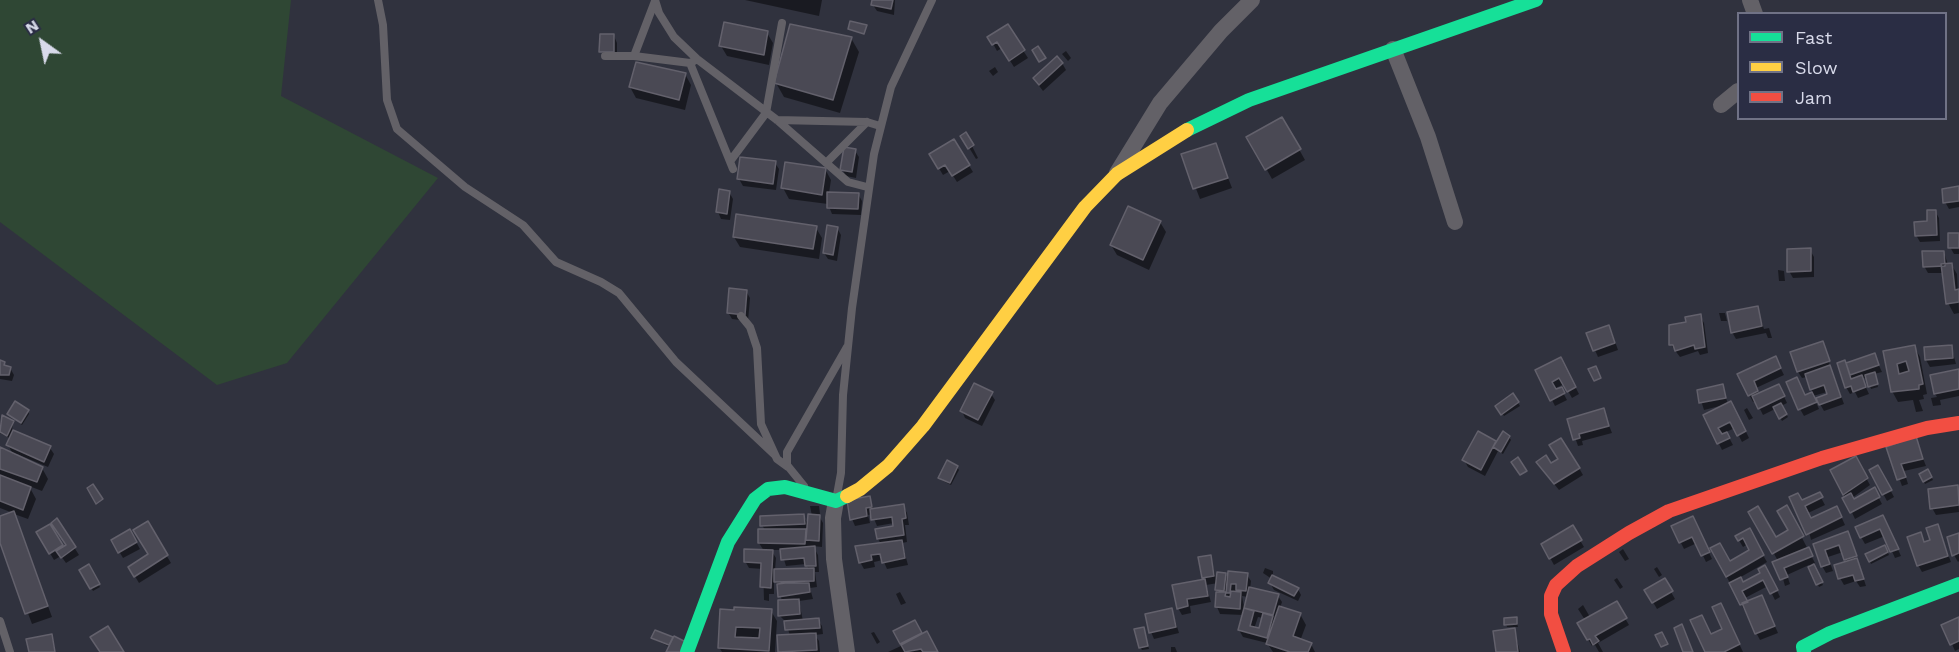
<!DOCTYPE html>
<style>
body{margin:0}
#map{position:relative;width:1959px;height:652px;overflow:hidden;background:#30323e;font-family:"Work Sans",sans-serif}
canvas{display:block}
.legend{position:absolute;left:1737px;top:12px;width:210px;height:108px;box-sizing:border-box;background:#2a2d44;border:2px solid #707286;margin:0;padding:8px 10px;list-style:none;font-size:18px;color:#d8daea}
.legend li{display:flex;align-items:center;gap:12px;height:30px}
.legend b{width:30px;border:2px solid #707286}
.north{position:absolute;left:12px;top:12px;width:60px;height:60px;-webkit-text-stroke:4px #2a2d44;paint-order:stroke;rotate:327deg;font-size:16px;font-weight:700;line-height:24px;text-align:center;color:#d8daea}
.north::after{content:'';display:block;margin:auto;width:21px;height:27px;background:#d8daea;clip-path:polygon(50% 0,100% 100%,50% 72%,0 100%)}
</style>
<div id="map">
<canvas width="1959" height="652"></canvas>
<ul class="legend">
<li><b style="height:8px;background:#16e098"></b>Fast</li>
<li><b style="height:8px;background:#ffcf43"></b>Slow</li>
<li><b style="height:8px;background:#f24e42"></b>Jam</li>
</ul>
<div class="north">N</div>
</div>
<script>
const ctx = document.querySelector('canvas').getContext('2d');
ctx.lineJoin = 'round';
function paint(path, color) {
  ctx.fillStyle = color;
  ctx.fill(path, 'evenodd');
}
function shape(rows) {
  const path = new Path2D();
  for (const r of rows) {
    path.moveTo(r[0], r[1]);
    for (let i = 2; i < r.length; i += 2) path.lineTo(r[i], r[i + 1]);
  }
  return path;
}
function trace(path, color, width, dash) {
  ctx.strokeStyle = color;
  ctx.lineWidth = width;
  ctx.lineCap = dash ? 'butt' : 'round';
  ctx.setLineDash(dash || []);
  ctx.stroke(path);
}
paint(shape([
 [0,0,291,0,281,96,438,178,287,363,217,385,0,222]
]), '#2f4734');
paint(shape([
 [745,0,822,0,819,16],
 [874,0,895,0,894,15,877,11,873,5],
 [1007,26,1028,58,1014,67,1002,48,997,51,990,38],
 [767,33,773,43,769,65,727,56,721,46],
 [614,36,617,43,617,58,605,58,601,51],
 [851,38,859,52,840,113,784,97,776,83],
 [1066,51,1071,58,1068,61,1062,54],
 [1062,63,1066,70,1043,91,1034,79],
 [995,67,998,72,993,76,989,71],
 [685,74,691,85,685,110,636,98,630,87],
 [1282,119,1305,160,1272,179,1249,138],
 [966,134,978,158,976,159,962,136],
 [954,141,973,172,957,182,950,171,943,175,931,155],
 [1215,144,1232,188,1200,199,1183,155],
 [855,151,859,157,856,178,846,176,842,169],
 [775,163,779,169,776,190,743,186,739,179],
 [825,169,831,180,829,193,858,194,862,201,861,215,832,214,828,204,789,199,783,188],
 [1959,188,1959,207,1949,209,1945,202],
 [729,192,733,199,730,220,721,219,718,212],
 [1935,211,1939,218,1940,241,1920,242,1916,235],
 [1160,222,1166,232,1149,270,1117,255,1111,245],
 [816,228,822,238,819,259,740,247,734,237],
 [837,228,841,235,837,261,828,259,824,253],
 [1959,234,1959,254,1954,254,1950,247],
 [1810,250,1814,257,1814,277,1793,278,1789,271],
 [1944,252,1948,265,1951,264,1957,274,1959,313,1954,314,1948,303,1944,273,1928,273,1924,266],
 [1778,270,1784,271,1785,281,1779,281],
 [746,291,750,298,748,321,732,319,728,312],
 [1757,308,1764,329,1769,328,1772,338,1768,338,1766,333,1736,339,1732,332],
 [1719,313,1725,313,1727,321,1721,321],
 [1700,316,1704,323,1708,353,1700,355,1698,351,1680,357,1671,345,1688,323],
 [1612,333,1618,350,1598,357,1588,334],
 [1822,343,1844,404,1824,411,1820,404,1829,395,1827,392,1813,396,1819,409,1804,416,1800,409,1805,397,1813,393,1807,377,1802,378,1798,372,1792,353],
 [1914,346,1920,357,1927,394,1923,395,1924,399,1919,400,1923,411,1916,412,1913,400,1898,402,1892,391,1885,352],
 [1951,346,1956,364,1930,367,1926,360],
 [1874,355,1882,372,1874,374,1878,387,1871,389,1867,377,1862,379,1869,394,1858,398,1855,392,1850,394,1846,387,1846,365],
 [0,362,10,368,14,375,12,381,0,379],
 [1564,365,1579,394,1572,398,1564,384,1554,389,1555,392,1561,389,1567,400,1555,406,1537,370],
 [1779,365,1784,375,1756,388,1759,395,1782,392,1787,403,1781,406,1788,417,1782,421,1775,409,1763,415,1756,401,1753,402,1739,375],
 [1959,371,1959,396,1940,400,1941,405,1933,406,1931,398,1937,397,1935,394],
 [1722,386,1728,404,1735,409,1749,438,1742,442,1735,428,1726,432,1733,445,1722,450,1705,415,1720,406,1704,410,1698,391],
 [991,394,995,400,982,426,965,418,962,411],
 [1513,395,1520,406,1504,416,1497,406],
 [1747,408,1753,418,1749,420,1744,410],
 [1603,410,1612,433,1582,441,1583,445,1578,446,1569,420],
 [28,411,29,414,22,425,9,414],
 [3,417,13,422,12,431,50,448,54,454,48,467,17,454,16,457,42,468,48,479,42,491,29,486,36,499,28,519,14,514,52,617,32,624,0,539,0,518,13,513,0,508,0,449,14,456,8,445,11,439,0,433],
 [1509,437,1511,440,1503,454,1498,451,1485,476,1468,467,1464,460],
 [1915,438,1926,466,1904,471,1908,484,1902,486,1888,447],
 [1855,458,1870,485,1852,498,1854,500,1874,489,1882,504,1855,519,1832,470],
 [1559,459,1579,468,1583,475,1559,490,1542,469],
 [957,467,959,470,951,485,941,480,940,478],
 [1878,467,1894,497,1887,501,1871,471],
 [1928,471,1933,480,1925,484,1921,475],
 [1957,487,1959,512,1936,515,1932,508],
 [1819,494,1825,505,1808,513,1811,520,1840,514,1845,525,1811,540,1802,502],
 [869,497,874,510,903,506,907,513,909,525,905,525,907,542,902,543,908,565,887,569,883,560,874,562,875,567,864,569,860,562,881,544,878,539,895,528,894,523,877,526,872,514,868,515,870,523,855,526,852,519],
 [810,506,819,506,820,514,818,514,823,523,822,547,813,546,818,555,819,572,815,572,817,587,810,588,813,599,799,601,803,621,818,620,822,626,823,634,815,635,819,641,820,652,780,652,790,636,786,622,780,616,782,601,778,586,774,579,774,594,769,594,769,601,764,600,763,569,749,568,745,561,764,551,759,543,765,530,762,525,803,516,809,525,812,516],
 [771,550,781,550,786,566,806,564,809,570,775,570,776,558],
 [1786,507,1815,563,1812,564,1823,585,1819,587,1809,565,1787,575,1790,584,1785,586,1778,561,1751,512,1775,539,1790,531],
 [57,520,79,555,66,563,61,556,54,560,38,533,50,526,67,553,69,552,53,523],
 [147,523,171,563,139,583,130,568,150,555],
 [1886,524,1901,556,1895,558,1885,536,1865,544,1861,537],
 [1696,525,1712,559,1706,562,1697,543,1684,549,1673,527],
 [1937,526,1951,562,1922,572,1918,565,1920,534,1924,543,1932,540],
 [1572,527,1584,547,1554,565,1543,545],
 [130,531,140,549,123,558,113,541],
 [1749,531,1767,562,1739,578,1743,584,1769,573,1780,597,1775,600,1768,586,1745,598,1747,603,1762,597,1778,633,1760,640,1712,549,1730,563,1751,550,1748,544,1743,547,1737,537],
 [1847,533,1851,540,1866,586,1860,587,1856,581,1844,585,1840,578,1847,563,1843,552,1828,557,1833,571,1826,573,1822,566,1815,545],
 [1959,534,1959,561,1958,562,1954,555],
 [1885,547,1889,555,1871,564,1867,555],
 [1623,549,1629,559,1625,561,1619,552],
 [1210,556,1217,582,1225,574,1229,579,1247,575,1251,581,1250,589,1278,596,1282,602,1280,608,1300,614,1306,625,1300,641,1311,644,1315,652,1273,652,1267,643,1243,637,1239,630,1243,615,1220,614,1217,607,1218,583,1206,585,1211,602,1190,606,1191,613,1182,615,1178,608,1205,580,1200,558],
 [1242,596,1248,597,1245,607,1244,607],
 [1258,617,1264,618,1260,630,1254,629],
 [88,566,100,587,93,591,81,570],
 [1657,567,1662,575,1659,577,1654,569],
 [1265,568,1273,571,1273,577,1298,589,1301,595,1298,601,1274,590,1270,583,1272,579,1263,573],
 [1617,578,1623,587,1620,589,1614,580],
 [1664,580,1675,599,1657,609,1646,590],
 [900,592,906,603,901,605,896,594],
 [1616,603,1629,625,1598,643,1603,652,1599,652,1595,645,1592,646,1579,624,1585,620,1578,609,1583,605,1590,617],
 [722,610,771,611,777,621,775,652,722,652,719,647],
 [1172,610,1179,633,1154,639,1151,632],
 [1726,616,1743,652,1707,652,1711,635,1724,629],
 [1959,618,1959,649,1955,651,1952,644],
 [1516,619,1518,627,1507,627,1506,624],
 [914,622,922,635,937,652,888,652,903,645,895,632],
 [1514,630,1520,652,1497,652],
 [1144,631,1149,649,1142,650,1140,647],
 [656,632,673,641,674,638,685,643,687,652,668,652,670,647,655,640],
 [874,632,880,642,877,644,871,633],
 [1171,647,1175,647,1177,652,1171,652]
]), '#0007');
const building = shape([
 [872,0,893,0,891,9,871,5,872,0],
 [850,21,867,25,864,34,848,29,850,21],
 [724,22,768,31,764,55,719,46,724,22],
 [790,24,852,37,833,100,774,83,790,24],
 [1008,24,1025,50,1009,61,997,42,992,45,987,37,1008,24],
 [600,34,614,34,614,52,599,52,600,34],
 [1038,46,1046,58,1039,62,1032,50,1038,46],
 [1057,56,1063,63,1039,85,1033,78,1057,56],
 [636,62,686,73,679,100,629,87,636,62],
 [1282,117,1301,149,1265,170,1246,137,1282,117],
 [966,132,974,145,968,149,960,136,966,132],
 [954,139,970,165,952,176,945,165,938,169,929,154,954,139],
 [1216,143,1228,178,1193,189,1181,154,1216,143],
 [844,147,856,149,852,172,840,170,844,147],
 [740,157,776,161,773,184,737,179,740,157],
 [785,162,826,168,822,195,781,188,785,162],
 [1959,186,1959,201,1943,203,1942,189,1959,186],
 [719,189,730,191,727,214,716,212,719,189],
 [827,192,859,193,858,209,827,208,827,192],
 [1128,206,1161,221,1143,260,1110,245,1128,206],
 [1927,210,1936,210,1937,235,1915,236,1914,222,1927,221,1927,210],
 [736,214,817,226,813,249,733,237,736,214],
 [827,225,838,227,833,255,823,253,827,225],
 [1948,233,1959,233,1959,248,1948,248,1948,233],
 [1811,248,1811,271,1787,272,1787,249,1811,248],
 [1922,251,1944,251,1945,266,1923,267,1922,251],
 [1952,263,1955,290,1959,289,1959,302,1946,304,1941,264,1952,263],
 [729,288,747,290,745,315,727,313,729,288],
 [1758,306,1762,326,1731,333,1727,312,1758,306],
 [1701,314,1705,347,1695,349,1694,345,1675,351,1673,345,1669,345,1669,325,1686,322,1685,317,1701,314],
 [1609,325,1615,343,1593,351,1586,333,1609,325],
 [1823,341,1830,361,1797,372,1790,352,1823,341],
 [1915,345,1923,384,1919,385,1919,389,1891,392,1883,351,1915,345],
 [1906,361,1909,371,1899,374,1897,364,1906,361],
 [1952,345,1953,358,1925,360,1924,347,1952,345],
 [1875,353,1879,365,1850,375,1846,363,1875,353],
 [1776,356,1781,368,1754,381,1758,391,1748,396,1737,374,1776,356],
 [1561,357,1576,387,1567,392,1559,378,1552,382,1556,389,1562,387,1565,393,1550,401,1535,370,1561,357],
 [0,360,5,362,4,365,11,367,9,375,0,375,0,360],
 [1845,360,1851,379,1862,375,1866,387,1853,392,1851,386,1845,388,1837,363,1845,360],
 [1830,365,1841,397,1819,405,1816,398,1827,394,1824,385,1810,390,1805,374,1830,365],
 [1596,366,1601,378,1594,381,1588,369,1596,366],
 [1959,369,1959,389,1934,394,1930,375,1959,369],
 [1875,372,1878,384,1868,387,1865,375,1875,372],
 [1797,377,1805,395,1812,392,1817,402,1798,410,1786,382,1797,377],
 [974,383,993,392,978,420,960,411,974,383],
 [1723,384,1726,398,1699,403,1697,390,1723,384],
 [1779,384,1785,396,1758,409,1752,396,1779,384],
 [1513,393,1519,402,1501,415,1495,406,1513,393],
 [15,401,29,410,21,423,7,414,15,401],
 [1731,401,1746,431,1737,436,1730,422,1718,428,1722,434,1727,432,1730,438,1717,444,1703,415,1731,401],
 [1781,403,1787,414,1779,419,1773,407,1781,403],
 [1604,408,1609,426,1579,434,1580,438,1573,440,1567,419,1604,408],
 [2,415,14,421,7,436,0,432,2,415],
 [13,430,51,446,44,462,6,445,13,430],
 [1478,431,1496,441,1481,470,1462,460,1478,431],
 [1503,431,1510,436,1501,452,1493,447,1503,431],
 [1916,436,1923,459,1901,464,1906,477,1897,480,1886,447,1916,436],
 [1561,438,1580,468,1554,484,1536,462,1546,455,1551,463,1558,459,1549,445,1561,438],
 [0,447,43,467,37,482,0,469,0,447],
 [1856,456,1868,478,1843,495,1830,470,1856,456],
 [1518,457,1527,471,1520,475,1511,462,1518,457],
 [947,460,958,466,950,483,938,478,947,460],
 [1878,465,1892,490,1882,495,1869,470,1878,465],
 [1928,469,1932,477,1923,482,1919,474,1928,469],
 [0,475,31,487,23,510,0,501,0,475],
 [93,484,103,499,96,504,87,488,93,484],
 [1958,485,1959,505,1930,509,1928,489,1958,485],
 [1875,487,1880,497,1850,513,1842,498,1851,493,1854,499,1875,487],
 [1820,492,1823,497,1805,506,1811,518,1837,506,1842,517,1806,535,1789,497,1798,493,1802,500,1820,492],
 [870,496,872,507,866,508,867,516,850,520,847,500,870,496],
 [904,504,906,518,902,519,904,535,877,539,875,529,893,526,892,517,871,520,870,509,904,504],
 [1787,505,1804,536,1772,554,1748,512,1758,506,1776,537,1788,530,1777,511,1787,505],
 [14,511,48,606,25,614,0,543,0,516,14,511],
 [804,514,805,524,760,526,760,516,804,514],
 [808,514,820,515,819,541,806,540,808,514],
 [1883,515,1899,549,1890,552,1880,529,1860,538,1855,527,1883,515],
 [1693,516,1710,552,1701,556,1692,537,1679,543,1671,526,1693,516],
 [57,518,76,547,61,558,56,551,66,545,51,523,57,518],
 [148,521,168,555,134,577,128,567,148,554,133,530,148,521],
 [50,524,63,545,49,554,36,532,50,524],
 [1938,524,1948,556,1917,566,1907,537,1921,532,1924,542,1930,540,1926,528,1938,524],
 [1573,525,1582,540,1549,559,1541,544,1573,525],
 [1750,528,1764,555,1726,577,1710,548,1720,543,1730,561,1749,550,1743,538,1738,541,1735,536,1750,528],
 [130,529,137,542,118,553,111,540,130,529],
 [758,529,806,529,805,544,758,543,758,529],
 [1848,531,1857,556,1844,560,1839,545,1825,550,1830,564,1821,567,1813,544,1848,531],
 [1959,533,1959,553,1952,556,1947,537,1959,533],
 [902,540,905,558,882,563,880,554,871,555,872,560,859,563,855,546,902,540],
 [1885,545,1888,552,1869,562,1865,554,1885,545],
 [815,546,816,566,805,566,804,558,781,560,780,549,815,546],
 [1809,547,1813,556,1784,568,1788,577,1780,580,1772,562,1809,547],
 [744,549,773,550,771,588,760,587,761,563,744,562,744,549],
 [1211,555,1214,576,1202,578,1198,557,1211,555],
 [1857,558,1864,579,1855,581,1853,575,1838,579,1834,565,1857,558],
 [89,564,100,584,90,589,79,570,89,564],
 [1814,564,1823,582,1816,585,1808,567,1814,564],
 [1765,565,1778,590,1770,594,1763,580,1742,591,1748,602,1740,605,1729,583,1741,577,1743,582,1760,573,1758,569,1765,565],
 [814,568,814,581,774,582,774,569,814,568],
 [1228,571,1248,573,1246,591,1236,590,1236,584,1231,584,1230,593,1226,593,1228,571],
 [1217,572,1226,573,1224,591,1215,590,1217,572],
 [1272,575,1299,588,1294,596,1268,583,1272,575],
 [1665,578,1673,591,1652,603,1644,590,1665,578],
 [1205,579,1208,596,1187,599,1188,606,1177,609,1172,585,1205,579],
 [786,583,809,583,810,592,778,597,777,584,786,583],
 [1249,587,1279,594,1273,615,1244,608,1249,587],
 [1231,591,1241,592,1240,609,1215,607,1216,592,1226,592,1225,596,1230,597,1231,591],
 [1762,595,1775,626,1755,634,1742,603,1762,595],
 [799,599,800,614,778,616,778,600,799,599],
 [1617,601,1627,618,1595,636,1599,641,1593,645,1590,639,1587,640,1577,623,1617,601],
 [1721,603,1740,644,1724,652,1705,652,1690,620,1702,615,1711,634,1722,629,1712,607,1721,603],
 [1279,606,1301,613,1293,636,1312,643,1308,652,1290,652,1266,644,1279,606],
 [734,607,772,609,769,651,718,648,720,609,734,610,734,607],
 [736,627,760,628,759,638,735,637,736,627],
 [1172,608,1176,627,1149,633,1145,614,1172,608],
 [1244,608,1254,611,1250,626,1259,628,1263,613,1273,616,1267,638,1238,630,1244,608],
 [1517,617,1517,624,1504,625,1504,618,1517,617],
 [1959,617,1959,641,1950,645,1941,625,1959,617],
 [819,618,820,628,785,630,784,621,819,618],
 [915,620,922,633,900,644,893,631,915,620],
 [1682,624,1693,652,1683,652,1674,628,1682,624],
 [108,626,124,652,100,652,90,637,108,626],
 [1144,627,1148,646,1139,648,1134,629,1144,627],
 [1515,628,1518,652,1496,652,1493,631,1515,628],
 [655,630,673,637,669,645,651,638,655,630],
 [927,631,938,652,923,652,921,649,905,652,901,645,927,631],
 [1662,632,1668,644,1661,647,1655,635,1662,632],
 [816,633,817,650,778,652,777,635,816,633],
 [52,634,55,652,29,652,26,639,52,634],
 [674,636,686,642,681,652,666,652,674,636]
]);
paint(building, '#4a4954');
trace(building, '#63616c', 1.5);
trace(shape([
 [378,0,383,25,387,100,397,129,465,187,523,225,556,262,601,282,619,293,676,362,775,455],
 [655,0,659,13,674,37,697,59,777,120,848,182,867,187],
 [605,56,634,56,690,63,694,61],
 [634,56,655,1],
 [690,63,733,169],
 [777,120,867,122,880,126],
 [731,160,766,113,782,23],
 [826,163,867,122],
 [741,316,750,327,757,348,761,424,777,459,788,467],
 [804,486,787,465,787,452,847,347],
 [837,495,841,473,843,395,852,308,874,154,891,87,932,0],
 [0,621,10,652]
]), '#636167', 8);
trace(shape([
 [1750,0,1755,14],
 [1393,49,1428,137,1455,222],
 [1721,105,1738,91],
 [1117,173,1160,103,1221,31,1252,0],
 [836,501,833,518,834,559,847,652]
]), '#636167', 16);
trace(shape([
 [1187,130,1249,100,1536,0],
 [687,652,728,542,755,499,768,489,785,487,836,501,847,496],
 [1804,652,1803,647,1830,633,1959,584]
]), '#16e098', 14);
trace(shape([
 [847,496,860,489,888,466,923,426,1085,207,1117,174,1187,130]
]), '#ffcf43', 14);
trace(shape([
 [1564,652,1551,614,1551,596,1556,585,1577,566,1629,533,1669,511,1822,458,1927,428,1959,423]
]), '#f24e42', 14);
</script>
